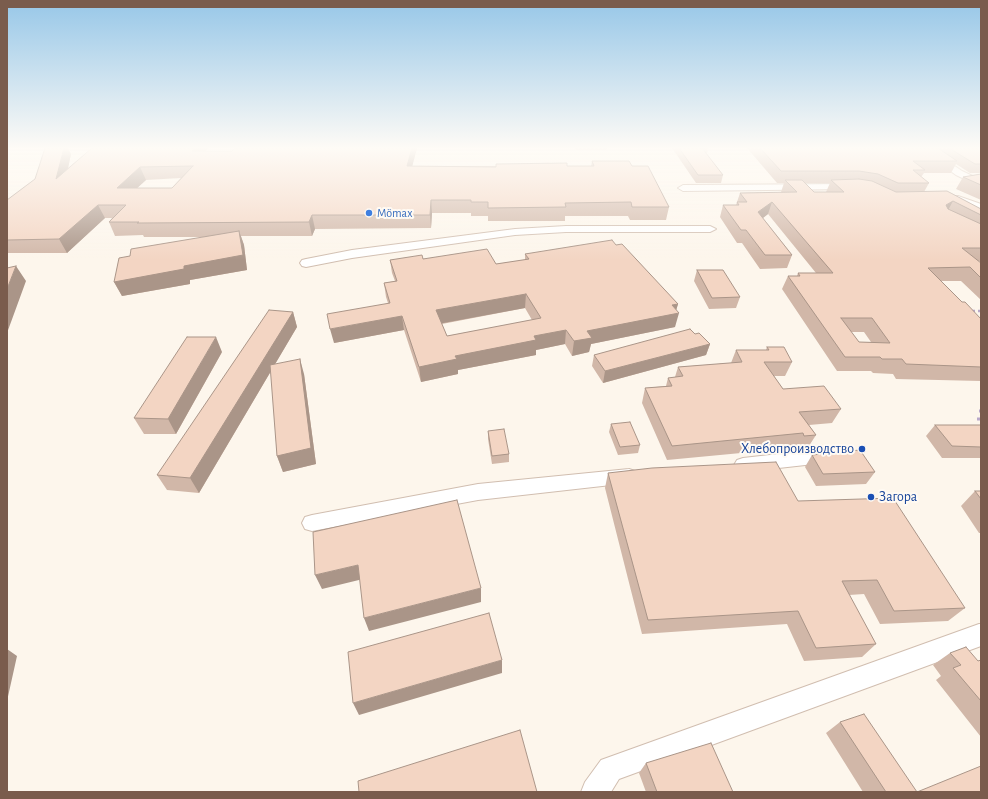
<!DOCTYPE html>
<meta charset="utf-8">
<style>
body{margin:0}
#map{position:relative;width:988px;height:799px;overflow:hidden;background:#fdf6ec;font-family:"Alegreya Sans",sans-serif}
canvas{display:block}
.frame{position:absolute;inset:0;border:8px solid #7a5c4d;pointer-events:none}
</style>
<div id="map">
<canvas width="988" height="799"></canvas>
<div class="frame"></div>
</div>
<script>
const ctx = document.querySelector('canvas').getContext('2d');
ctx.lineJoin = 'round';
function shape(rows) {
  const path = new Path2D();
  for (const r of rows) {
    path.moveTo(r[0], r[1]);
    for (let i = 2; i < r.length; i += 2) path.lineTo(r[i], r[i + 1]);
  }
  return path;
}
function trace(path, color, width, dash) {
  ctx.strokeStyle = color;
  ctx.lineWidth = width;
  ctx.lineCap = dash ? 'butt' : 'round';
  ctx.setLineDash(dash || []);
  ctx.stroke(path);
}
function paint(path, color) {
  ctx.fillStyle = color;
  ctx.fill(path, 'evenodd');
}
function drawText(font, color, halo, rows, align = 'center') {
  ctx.font = font + ' "Alegreya Sans",sans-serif';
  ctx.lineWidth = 4;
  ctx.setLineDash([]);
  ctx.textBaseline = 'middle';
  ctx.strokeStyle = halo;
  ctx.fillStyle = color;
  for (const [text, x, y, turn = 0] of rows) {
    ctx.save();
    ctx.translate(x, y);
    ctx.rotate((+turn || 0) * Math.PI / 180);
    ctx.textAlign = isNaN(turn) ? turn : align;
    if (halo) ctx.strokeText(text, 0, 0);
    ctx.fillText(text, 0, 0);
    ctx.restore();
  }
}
const minor = shape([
 [919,148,928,148,962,171,981,180,981,187,956,175,919,148],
 [849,184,854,187,852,189,683,191,678,188,683,185,849,184],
 [948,196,958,196,981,204,981,210,957,202,944,201,943,199,944,197,948,196],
 [566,226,710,226,716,229,710,232,566,232,515,235,352,258,306,267,302,266,300,263,302,260,306,259,352,250,515,229,566,226],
 [832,448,838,450,841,455,838,460,832,462,743,472,737,470,734,465,737,460,743,458,832,448],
 [629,469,635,471,638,476,635,481,629,483,478,500,312,531,305,529,302,523,305,517,312,515,478,484,629,469],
 [979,624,981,624,981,646,619,779,611,792,581,792,585,782,601,760,979,624]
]);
trace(minor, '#d1beb0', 2);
paint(minor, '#fff');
trace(shape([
 [963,311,981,311]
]), '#b9a8c9', 2.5, [4.5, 3]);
trace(shape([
 [979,411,981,411],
 [977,419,981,419]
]), '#b9a8c9', 3, [6, 4]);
paint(shape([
 [92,148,208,148,206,151,232,151,235,148,417,148,412,166,591,166,592,161,632,166,669,207,666,220,630,220,628,216,565,216,565,221,488,221,488,216,471,216,471,213,432,213,431,228,315,229,312,236,241,236,244,245,247,270,190,280,190,284,122,296,114,282,130,256,206,237,144,237,143,235,115,236,109,222,112,218,105,218,67,253,7,253,7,200,71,154,68,168],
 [181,178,172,188,137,188,146,180],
 [575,148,607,148,606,150,576,150],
 [672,148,708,148,707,154,723,175,721,183,696,183],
 [747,148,981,148,981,173,970,173,956,164,951,173,924,173,921,177,929,183,924,192,981,209,981,261,978,261,981,263,981,300,961,281,941,281,962,302,981,319,981,381,896,379,893,374,873,373,871,371,837,371,782,289,788,276,797,276,798,273,816,273,768,214,763,218,792,255,787,268,760,269,742,243,737,243,720,217,723,205,736,205,740,193,781,193,781,192,784,183,777,183],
 [805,183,830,183,826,192,814,192],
 [851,332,864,332,871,342,859,342],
 [981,174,981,200,956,189,963,177],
 [616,245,678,304,676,310,675,327,591,344,589,352,572,356,565,344,536,350,536,355,458,370,458,374,421,382,404,330,334,343,388,303,386,297,384,283,395,281,392,273,390,260,423,259,496,264,525,260,525,254],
 [525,308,532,320,447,336,442,324],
 [697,270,740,297,736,308,709,309,694,281],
 [293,312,297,327,275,364,304,374,316,464,283,472,277,456,271,371,199,493,167,490,157,475],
 [695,334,710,344,706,355,603,383,592,366,594,355],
 [767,347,792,362,785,376,774,376,783,389,841,409,832,423,809,425,816,435,807,449,796,451,794,448,667,460,642,403,645,388,666,386,668,378,675,377,678,367,731,363,736,350,766,350],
 [222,352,176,434,144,434,134,418],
 [611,424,640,445,638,453,618,455,609,432],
 [935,425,981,425,981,458,942,458,926,436],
 [488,431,509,454,509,462,492,464,488,439],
 [812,455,875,472,866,484,816,486,805,467],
 [608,473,798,501,965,608,948,621,880,624,864,594,849,595,876,644,862,657,804,661,787,624,642,634,605,488],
 [975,491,981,491,981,533,979,533,961,506],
 [950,653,978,661,981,660,981,737,936,680,941,676,933,665],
 [840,722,917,792,981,792,863,792,826,733],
 [646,763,733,792,646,792,639,773]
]), '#d1b7a8');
paint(shape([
 [64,148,68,148,71,154,63,192,56,179],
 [195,148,208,148,196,163,192,151],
 [412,148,417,148,409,179,407,166],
 [140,167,146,180,123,201,117,188],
 [431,200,432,213,431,228,430,215],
 [953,201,946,214,946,205],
 [772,202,768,214,754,225,758,212],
 [98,205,105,218,67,253,59,239],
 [312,215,315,229,312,236,309,222],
 [239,231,244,245,247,270,190,280,190,284,122,296,114,282],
 [16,266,26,281,7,333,7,289],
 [526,294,525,308,438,324,436,310],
 [678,304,675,314,679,313,675,327,591,344,589,352,572,356,574,341,587,331,672,305],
 [293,312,297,327,199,493,190,478],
 [402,316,404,330,334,343,330,329],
 [566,330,565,344,536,350,536,355,458,370,458,374,421,382,419,367,455,356,534,336],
 [216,337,222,352,176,434,168,419],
 [710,344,706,355,603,383,605,371],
 [300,359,304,374,316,464,283,472,277,456],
 [358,565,363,579,322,589,315,575],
 [481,588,481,602,369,631,364,618],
 [7,649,17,656,7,701],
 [502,660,502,673,359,715,353,703]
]), '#aa9588');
const building = shape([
 [45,148,64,148,56,179,92,148,195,148,192,151,232,151,235,148,412,148,407,166,496,167,496,164,567,163,567,166,594,166,592,161,629,161,632,166,648,166,669,207,632,207,631,202,565,203,566,207,488,208,488,202,471,202,471,200,431,200,430,215,312,215,309,222,137,223,139,222,109,222,126,205,98,205,59,239,7,240,7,200,35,179,45,148],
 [193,166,172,188,117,188,140,167,193,166],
 [679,148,708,148,702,148,723,175,698,175,679,148],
 [760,148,938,148,957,161,913,161,925,170,913,170,929,183,898,183,878,174,859,171,781,171,760,148],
 [949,148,981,148,981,164,975,164,949,148],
 [981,174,981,185,963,177,981,174],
 [859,179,872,181,896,192,947,191,981,209,981,215,953,201,946,205,948,209,981,224,981,248,962,248,981,263,981,278,970,267,928,268,962,302,965,302,981,319,981,367,906,364,902,359,882,359,880,357,845,357,788,276,800,276,798,273,833,273,772,202,758,212,792,255,765,255,746,230,741,230,723,205,739,205,737,202,747,202,740,193,797,192,785,180,802,180,814,192,844,192,831,180,859,179],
 [841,318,872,318,890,343,859,342,841,318],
 [239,231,243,255,184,266,184,269,114,282,119,258,130,256,131,249,239,231],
 [612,240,616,245,622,244,678,304,672,305,679,313,587,331,592,338,574,341,566,330,534,336,536,340,455,356,457,359,419,367,402,316,330,329,327,314,390,303,384,283,397,281,390,260,422,255,423,259,487,249,496,264,529,259,525,254,612,240],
 [526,294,541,318,447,336,436,310,526,294],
 [16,266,7,289,7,268,16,266],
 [697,270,723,270,740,297,712,298,697,270],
 [269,310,293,312,190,478,157,475,269,310],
 [690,329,695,334,699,333,710,344,605,371,594,355,690,329],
 [187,337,216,337,168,419,134,418,187,337],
 [767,347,784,347,792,362,764,362,783,389,824,386,841,409,799,412,816,435,804,436,803,433,672,446,645,388,672,386,668,378,683,376,678,367,742,362,736,350,769,350,767,347],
 [300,359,311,448,277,456,270,365,300,359],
 [630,422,640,445,620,447,611,424,630,422],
 [935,425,981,425,981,447,952,446,935,425],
 [504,429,509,454,492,456,488,431,504,429],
 [860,450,875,472,823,474,812,455,860,450],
 [776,462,798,501,893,498,965,608,894,611,877,580,842,581,876,644,816,648,798,611,648,620,608,473,652,468,776,462],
 [975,491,981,491,981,499,975,491],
 [457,500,481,588,364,618,358,565,315,575,313,532,457,500],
 [489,613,502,660,353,703,348,652,489,613],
 [966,647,978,661,981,660,981,701,953,668,961,665,950,653,966,647],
 [864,714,917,792,981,766,981,792,886,792,840,722,864,714],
 [520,730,537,792,359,792,358,781,520,730],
 [711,743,733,792,657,792,646,763,711,743]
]);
paint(building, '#f3d5c3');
trace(building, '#aa9588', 1);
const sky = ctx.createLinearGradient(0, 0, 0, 260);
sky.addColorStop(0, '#97c7e8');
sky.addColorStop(0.57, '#fefbf6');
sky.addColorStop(1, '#fefbf600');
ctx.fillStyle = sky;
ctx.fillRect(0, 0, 988, 260);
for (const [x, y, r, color] of [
 [369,213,4,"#3f7fe0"],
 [862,449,4,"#1a4fb4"],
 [871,497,4,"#1a4fb4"]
]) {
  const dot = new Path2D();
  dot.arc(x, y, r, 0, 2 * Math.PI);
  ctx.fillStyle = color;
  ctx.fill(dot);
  trace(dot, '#fffaf3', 1.5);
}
drawText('12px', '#366cbe', '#fffaf3', [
 ["Mömax",377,213]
], 'left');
drawText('14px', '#164399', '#fffaf3', [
 ["Хлебопроизводство",854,449],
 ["Загора",879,497,"left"]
], 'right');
</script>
